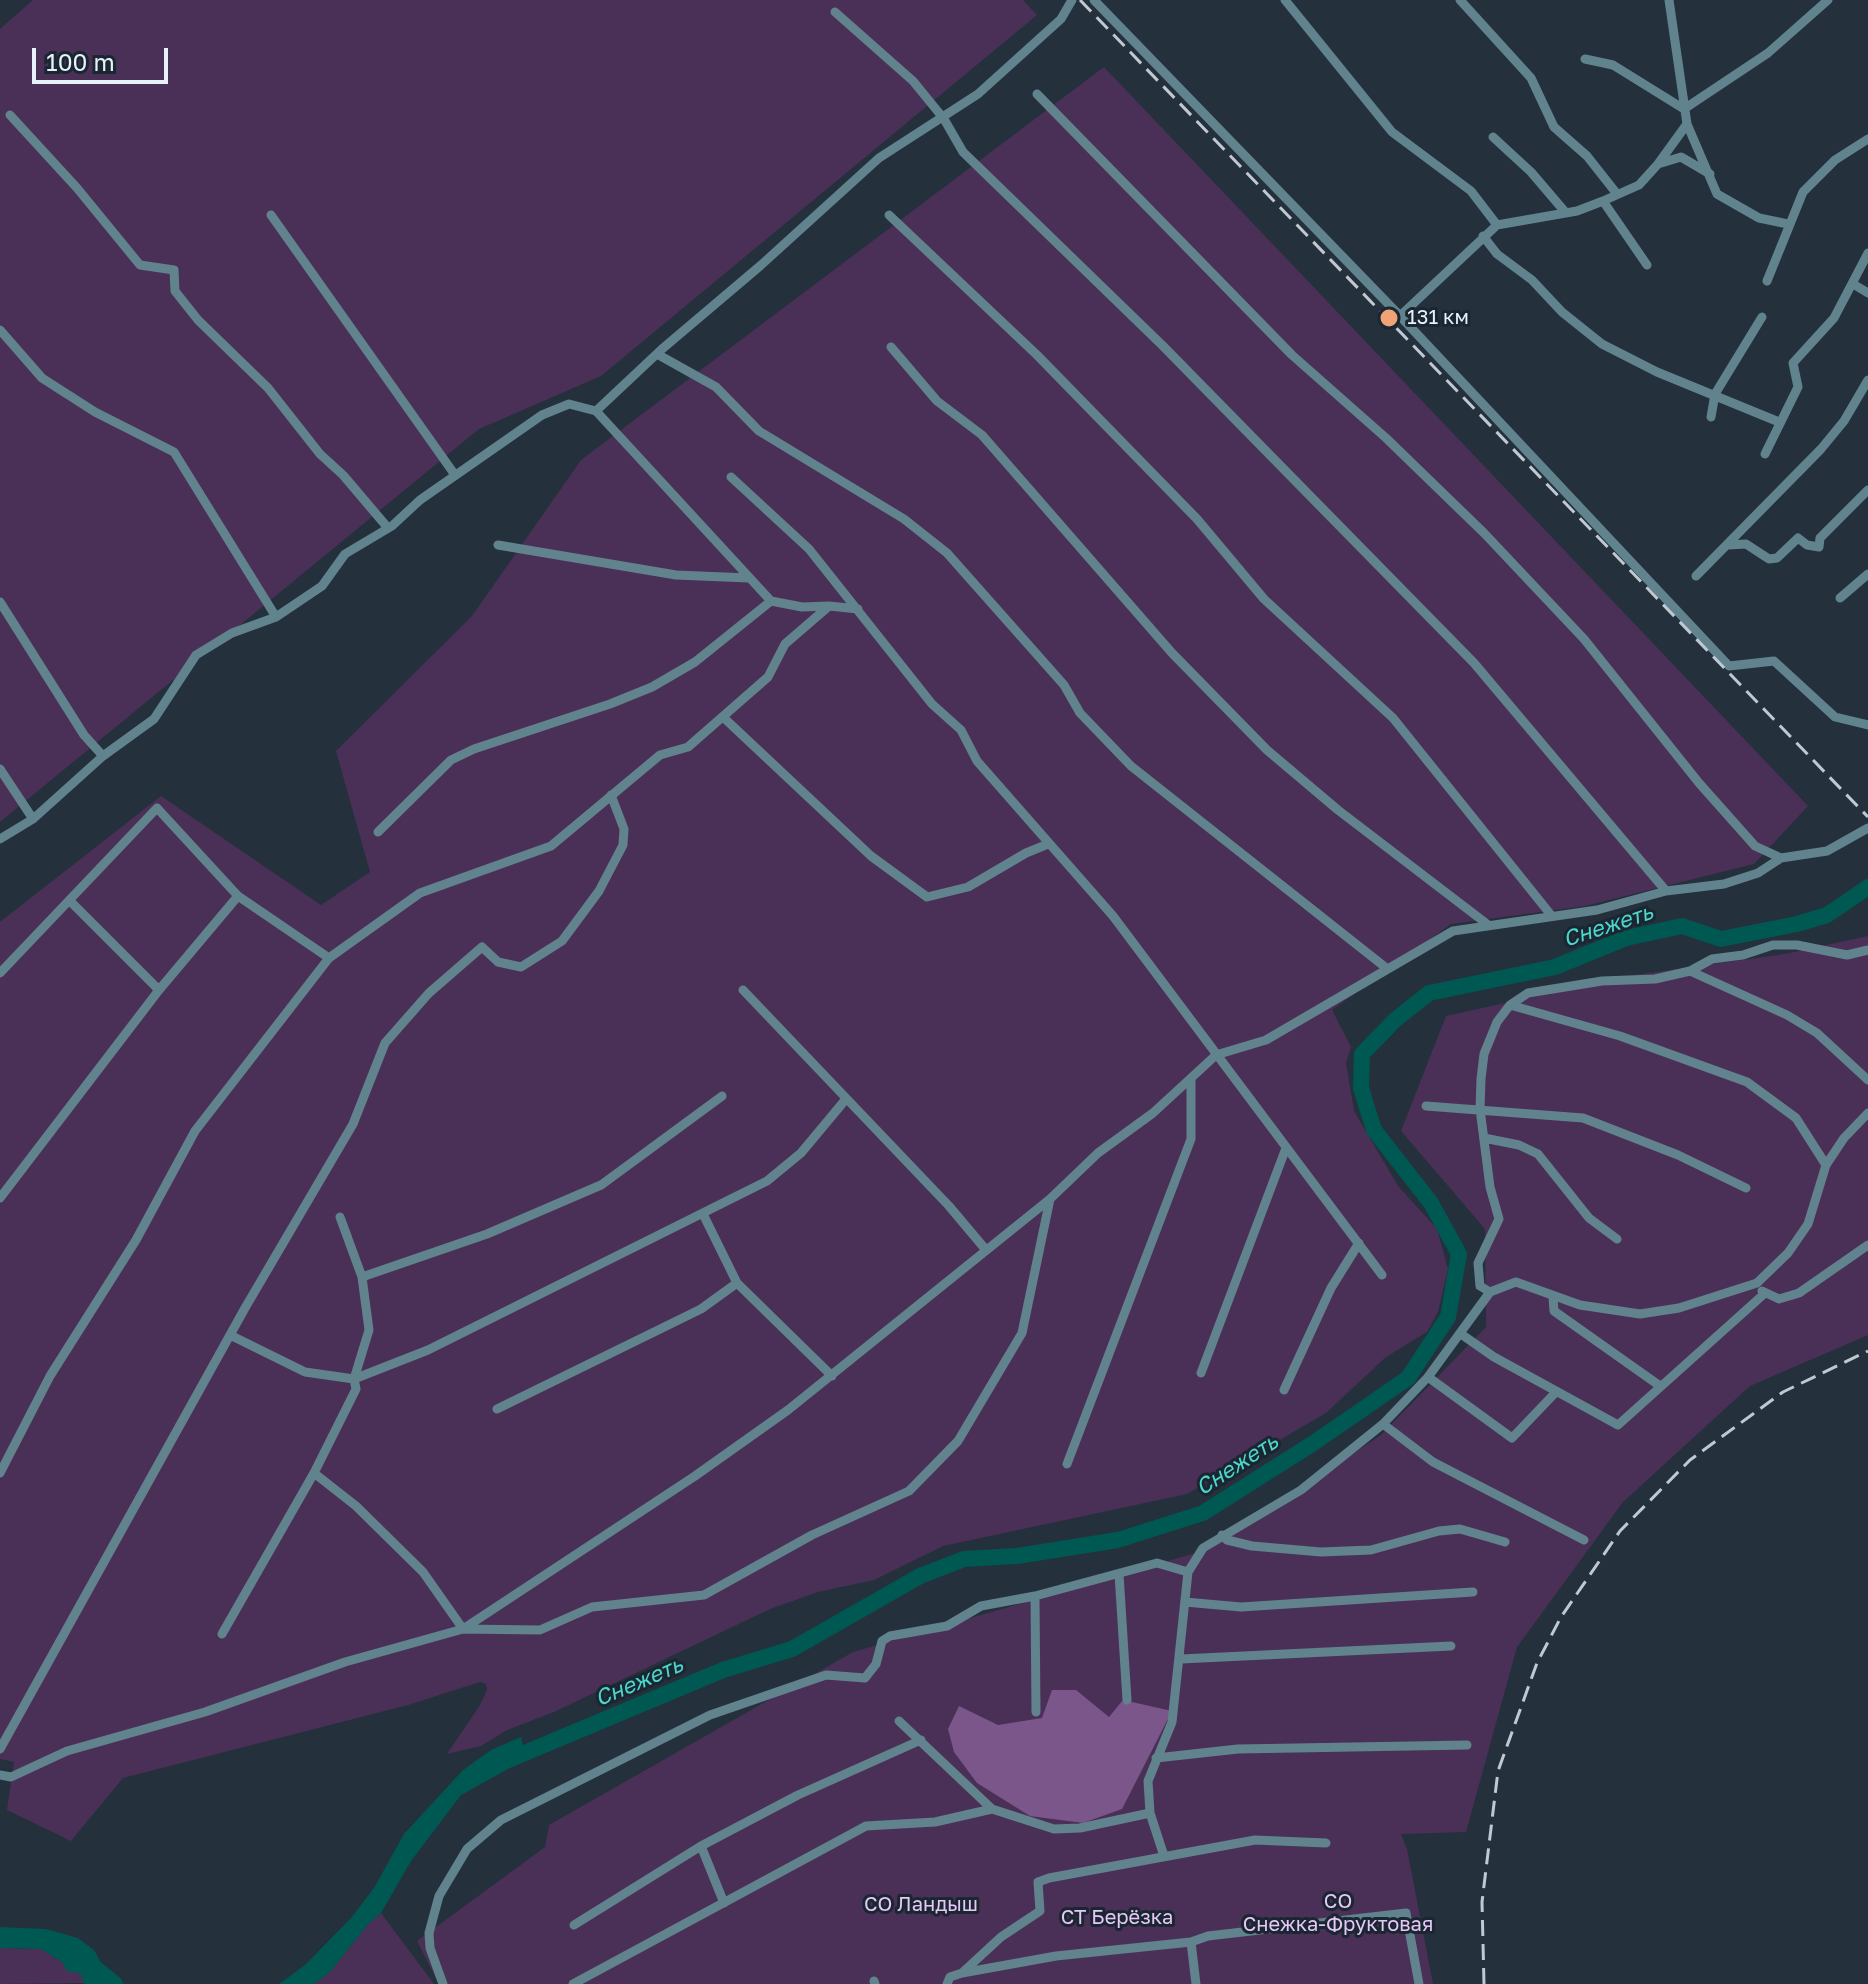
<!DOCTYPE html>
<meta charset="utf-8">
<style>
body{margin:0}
#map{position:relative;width:1868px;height:1984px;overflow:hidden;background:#24303c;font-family:"Golos Text",sans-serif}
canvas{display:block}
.scale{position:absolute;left:32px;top:48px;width:136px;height:36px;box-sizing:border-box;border:4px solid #e8f0f8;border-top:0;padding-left:10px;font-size:24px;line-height:28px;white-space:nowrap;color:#e8f0f8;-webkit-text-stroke:6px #1a2632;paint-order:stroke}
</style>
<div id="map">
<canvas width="1868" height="1984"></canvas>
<div class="scale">100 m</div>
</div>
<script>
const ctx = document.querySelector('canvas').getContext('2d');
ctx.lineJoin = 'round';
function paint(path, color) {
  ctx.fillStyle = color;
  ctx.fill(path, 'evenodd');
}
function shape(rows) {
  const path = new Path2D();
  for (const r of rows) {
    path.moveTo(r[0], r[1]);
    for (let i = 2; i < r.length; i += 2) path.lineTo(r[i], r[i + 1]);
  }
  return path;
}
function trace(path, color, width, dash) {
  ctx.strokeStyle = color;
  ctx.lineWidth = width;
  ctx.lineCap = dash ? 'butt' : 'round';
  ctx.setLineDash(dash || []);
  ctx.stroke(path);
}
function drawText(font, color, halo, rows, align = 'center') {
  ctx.font = font + ' "Golos Text",sans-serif';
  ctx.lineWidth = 6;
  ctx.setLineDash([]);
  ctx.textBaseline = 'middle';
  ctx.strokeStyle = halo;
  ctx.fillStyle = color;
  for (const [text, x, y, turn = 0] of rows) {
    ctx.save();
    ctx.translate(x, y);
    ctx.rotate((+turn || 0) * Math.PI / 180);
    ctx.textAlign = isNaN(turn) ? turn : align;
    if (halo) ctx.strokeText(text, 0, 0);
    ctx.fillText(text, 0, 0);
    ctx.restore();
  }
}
paint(shape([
 [33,0,1023,0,1037,15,601,376,479,429,0,822,0,29],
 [1104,67,1808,806,1754,864,1585,906,1451,924,1332,1010,1351,1047,1346,1063,1354,1111,1398,1186,1437,1229,1448,1269,1438,1312,1427,1332,1386,1357,1326,1413,1187,1494,943,1546,874,1580,818,1592,770,1609,554,1712,507,1730,481,1746,447,1754,480,1705,487,1690,486,1684,480,1682,408,1705,123,1778,71,1841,7,1810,14,1762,0,1759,0,922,161,796,321,905,370,872,336,751,472,616,581,460],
 [1868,936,1868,1335,1750,1386,1623,1502,1517,1647,1466,1832,1401,1834,1407,1849,1433,1984,439,1984,417,1941,545,1847,549,1825,853,1652,1199,1552,1380,1436,1486,1327,1485,1229,1401,1131,1446,1016,1628,976,1785,954],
 [381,1913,434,1984,314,1984,330,1972,369,1923],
 [0,1948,41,1949,81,1974,85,1983,0,1984]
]), '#4a3056');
paint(shape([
 [1052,1690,1076,1690,1109,1717,1123,1700,1172,1711,1122,1809,1083,1823,1030,1816,977,1783,954,1752,948,1729,959,1706,998,1725,1042,1718]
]), '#7a568b');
paint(shape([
 [521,1737,526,1759,461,1795,411,1861,381,1913,369,1923,330,1972,314,1984,279,1984,305,1965,351,1918,374,1888,404,1834,463,1770,491,1750],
 [0,1927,46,1929,78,1938,94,1950,101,1963,101,1984,84,1984,81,1974,67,1971,62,1962,41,1949,0,1948]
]), '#005852');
trace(shape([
 [508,1760,723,1670,792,1649,920,1576,964,1559,1017,1556,1118,1540,1203,1513,1312,1444,1408,1378,1448,1317,1459,1254,1431,1203,1374,1130,1361,1088,1362,1054,1395,1020,1429,993,1555,967,1626,938,1682,926,1721,939,1797,924,1827,915,1868,887],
 [88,1962,115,1984]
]), '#005852', 16);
trace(shape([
 [1094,0,1400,316,1729,666,1774,661,1835,717,1868,725],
 [1285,0,1392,132,1471,191,1497,225],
 [1460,0,1531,78,1554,127,1587,156,1617,194],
 [1669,0,1687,124,1717,194,1759,218,1788,224],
 [835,12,913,81,944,119,963,152,1163,346,1474,663,1666,891],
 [1585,59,1613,65,1684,109,1768,53,1828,0],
 [1037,94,1292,355,1386,438,1484,533,1584,639,1699,783,1755,846,1781,858],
 [10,115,77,188,140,265,174,270,175,291,198,320,268,388,320,454,343,475,388,528],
 [1493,137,1531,172,1566,213],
 [1658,164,1687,124],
 [1603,201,1647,265],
 [271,215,455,475],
 [889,215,1037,355,1197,519,1264,599,1393,718,1551,915],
 [1483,236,1497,254,1532,280,1562,312,1602,344,1657,372,1779,422],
 [1767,281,1803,192,1835,160,1868,139],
 [1853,284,1868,293],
 [1400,316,1497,225,1577,211,1603,201,1639,185,1658,164,1681,157,1710,174],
 [0,330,42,378,95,412,174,452,276,617],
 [891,347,937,401,982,435,1172,653,1267,750,1338,810,1487,924],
 [657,354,716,387,759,431,904,519,947,553,1064,685,1080,713,1131,766,1385,967],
 [596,411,771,601,802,607,829,606],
 [1711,417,1715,394,1762,317],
 [1765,454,1798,387,1793,363,1834,318,1868,253],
 [731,477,809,549,932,704,961,730,977,761,1113,916,1382,1275],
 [498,545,676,575,749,578],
 [1728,545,1746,544,1769,559,1777,558,1798,538,1807,545,1819,547,1820,538,1868,490],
 [1696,576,1821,449,1844,421,1868,380],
 [1840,598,1868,574],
 [0,602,84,735,103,756],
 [723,717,871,856,927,897,968,887,1026,853,1048,844],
 [0,769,33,819],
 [378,832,451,760,474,749,610,704,652,687,695,662,771,601],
 [0,839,33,819,103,756,154,719,196,655,232,633,276,617,322,586,345,554,392,526,420,500,542,415,569,404,596,411,662,349,760,266,879,158,978,94,1061,19,1072,0],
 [71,902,159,990],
 [1690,971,1787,1015,1817,1033,1868,1080],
 [0,973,157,808,238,896,329,958],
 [743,990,949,1206,986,1250],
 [1510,1005,1620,1036,1747,1082,1796,1118,1826,1165],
 [1426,1106,1583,1118,1678,1155,1746,1188],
 [1484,1138,1519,1145,1538,1154,1589,1218,1617,1239],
 [0,1198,159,990,238,896],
 [704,1216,737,1283,832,1376],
 [362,1277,487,1234,601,1185,722,1096],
 [1762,1291,1779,1299,1799,1293,1868,1245],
 [1490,1292,1480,1286,1478,1263,1499,1219,1490,1187,1480,1109,1481,1079,1484,1054,1497,1022,1510,1005,1528,993,1602,981,1655,979,1690,971,1712,959,1743,955,1773,945,1797,945,1847,955,1868,950],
 [1553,1297,1554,1311,1660,1386],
 [1461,1334,1494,1357,1618,1425,1764,1294],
 [230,1335,305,1372,354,1379,428,1350,767,1181,801,1153,846,1099],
 [1201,1373,1286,1148],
 [1428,1377,1512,1438,1556,1392],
 [1284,1390,1331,1288,1359,1243],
 [497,1409,701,1309,737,1283],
 [1383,1424,1433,1462,1584,1540],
 [1067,1464,1191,1139,1191,1079],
 [0,1473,50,1376,136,1240,195,1131,329,958,420,893,551,846,660,755,688,747,768,677,785,644,829,606,858,609],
 [314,1473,356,1506,423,1572,463,1629],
 [1222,1535,1227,1540,1252,1546,1321,1552,1371,1550,1439,1531,1460,1529,1505,1542],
 [1119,1574,1127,1700],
 [1035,1596,1036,1712],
 [1185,1602,1241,1607,1473,1592],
 [463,1629,695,1476,788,1410,1050,1199,1098,1153,1153,1113,1216,1055,1266,1040,1453,931,1597,910,1666,891,1724,884,1758,873,1781,858,1827,851,1868,828],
 [222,1634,314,1473,356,1389,354,1379,369,1330,362,1277,340,1217],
 [1181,1659,1451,1646],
 [899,1721,992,1809],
 [0,1749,245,1308,353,1124,385,1043,429,993,482,947,498,962,521,967,562,941,599,891,623,845,624,829,611,795],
 [1156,1758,1238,1749,1467,1745],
 [0,1775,11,1777,67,1751,205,1712,345,1662,463,1629,540,1630,592,1607,704,1595,812,1535,909,1491,958,1441,1022,1333,1050,1199],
 [701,1846,724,1903],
 [1164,1856,1150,1813,1148,1781,1172,1722,1188,1572,1203,1548,1301,1490,1383,1424,1428,1377,1490,1292,1516,1282,1580,1305,1640,1314,1679,1308,1757,1283,1788,1253,1808,1224,1826,1165,1844,1138,1868,1113],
 [574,1925,701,1846,798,1795,921,1740],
 [1191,1942,1196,1984],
 [962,1973,1001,1937,1040,1911,1038,1882,1049,1878,1255,1840,1326,1843],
 [874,1981,875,1984],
 [443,1984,430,1948,429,1933,439,1896,467,1849,501,1820,710,1715,826,1675,865,1678,876,1664,882,1641,890,1636,947,1626,981,1606,1035,1596,1157,1563,1188,1572],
 [573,1984,866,1826,935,1822,992,1809,1054,1829,1080,1828,1150,1813],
 [947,1984,950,1977,962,1973,1056,1956,1191,1942,1208,1936,1406,1913,1419,1984]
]), '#61838d', 9);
trace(shape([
 [1080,0,1868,817],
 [1484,1984,1482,1902,1498,1771,1537,1663,1561,1617,1620,1531,1690,1460,1783,1392,1868,1351]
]), '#c0c9d2', 3, [16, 8]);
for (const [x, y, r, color] of [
 [1389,318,10,"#efa377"]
]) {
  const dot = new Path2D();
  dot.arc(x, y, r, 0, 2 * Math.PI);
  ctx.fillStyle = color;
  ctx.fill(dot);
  trace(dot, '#1a2632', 3);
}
drawText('20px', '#e8f0f8', '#1a2632', [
 ["131 км",1407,318]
], 'left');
drawText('20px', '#e6c7f6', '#1a2632', [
 ["СО",1338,1902],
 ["Снежка-Фруктовая",1338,1925],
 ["СО Ландыш",921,1905],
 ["СТ Берёзка",1117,1918]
]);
drawText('italic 22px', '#4bd8cb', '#1a2632', [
 ["Снежеть",1608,926,-18],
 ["Снежеть",1237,1465,-33],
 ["Снежеть",639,1682,-23]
]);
</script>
